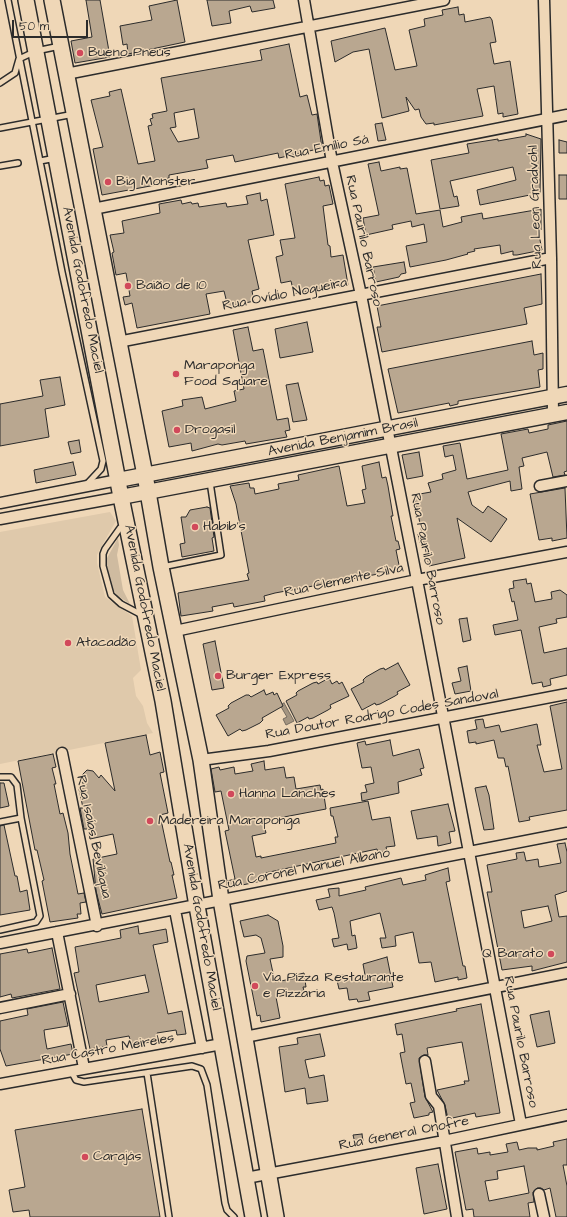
<!DOCTYPE html>
<meta charset="utf-8">
<style>
body{margin:0}
#map{position:relative;width:567px;height:1217px;overflow:hidden;background:#efd7b7;font-family:"Architects Daughter",sans-serif}
canvas{display:block}
.scale{position:absolute;left:12px;top:20px;width:76px;height:18px;box-sizing:border-box;border:2px solid #2b2b2b;border-top:0;padding-left:5px;font-size:12px;line-height:14px;white-space:nowrap;color:#2b2b2b;-webkit-text-stroke:3px #efd7b7;paint-order:stroke}
</style>
<div id="map">
<canvas width="567" height="1217"></canvas>
<div class="scale">50 m</div>
</div>
<script>
const ctx = document.querySelector('canvas').getContext('2d');
ctx.lineJoin = 'round';
function paint(path, color) {
  ctx.fillStyle = color;
  ctx.fill(path, 'evenodd');
}
function shape(rows) {
  const path = new Path2D();
  for (const r of rows) {
    path.moveTo(r[0], r[1]);
    for (let i = 2; i < r.length; i += 2) path.lineTo(r[i], r[i + 1]);
  }
  return path;
}
function trace(path, color, width, dash) {
  ctx.strokeStyle = color;
  ctx.lineWidth = width;
  ctx.lineCap = dash ? 'butt' : 'round';
  ctx.setLineDash(dash || []);
  ctx.stroke(path);
}
function drawText(font, color, halo, rows, align = 'center') {
  ctx.font = font + ' "Architects Daughter",sans-serif';
  ctx.lineWidth = 3;
  ctx.setLineDash([]);
  ctx.textBaseline = 'middle';
  ctx.strokeStyle = halo;
  ctx.fillStyle = color;
  for (const [text, x, y, turn = 0] of rows) {
    ctx.save();
    ctx.translate(x, y);
    ctx.rotate((+turn || 0) * Math.PI / 180);
    ctx.textAlign = isNaN(turn) ? turn : align;
    if (halo) ctx.strokeText(text, 0, 0);
    ctx.fillText(text, 0, 0);
    ctx.restore();
  }
}
paint(shape([
 [110,512,116,521,100,549,97,555,97,563,105,597,132,616,141,670,133,678,136,696,143,706,147,723,153,733,0,764,0,532]
]), '#dfc9ab');
paint(shape([
 [118,538,119,545,117,555,123,590,130,604,118,596,110,586,106,560]
]), '#cfbba0');
const water = shape([
 [284,703,294,721,286,725,283,719,287,717,280,705,284,703]
]);
paint(water, '#a49581');
trace(water, '#746b5f', 1);
const building = shape([
 [86,0,100,0,110,57,75,63,71,41,92,37,86,0],
 [177,0,185,42,128,54,127,44,123,45,120,26,152,20,149,6,177,0],
 [207,0,273,0,275,8,252,12,250,6,229,11,231,23,212,26,207,0],
 [458,7,459,15,464,14,465,22,490,17,492,20,496,42,490,43,494,64,510,61,518,114,503,117,503,113,498,114,494,86,477,89,483,116,434,125,434,123,426,124,421,117,419,109,415,110,406,97,409,111,382,118,369,49,353,52,335,62,331,41,385,28,395,70,417,66,409,30,425,26,424,19,443,15,442,10,458,7],
 [289,44,300,97,307,95,312,115,317,114,322,148,279,158,278,153,235,162,233,155,206,160,208,168,169,175,169,178,160,180,161,184,102,195,93,149,103,147,91,100,110,96,109,92,121,89,138,164,155,161,148,126,152,125,150,119,153,118,152,114,167,111,161,78,262,60,260,50,289,44],
 [194,109,199,138,178,142,170,128,176,127,174,113,194,109],
 [382,123,386,140,378,141,375,124,382,123],
 [526,134,541,139,540,193,480,205,477,190,516,180,513,167,450,181,454,197,457,196,459,206,440,209,431,160,469,153,467,144,498,139,498,141,526,136,526,134],
 [559,140,567,142,567,153,559,153,559,140],
 [379,162,381,171,400,167,400,169,407,168,416,214,440,210,443,227,462,222,461,217,482,213,483,219,541,209,541,230,538,230,542,250,517,255,513,255,513,251,501,254,500,245,474,249,475,251,467,253,468,254,446,260,410,267,406,246,427,242,424,224,412,227,411,221,392,225,393,229,366,235,363,218,379,215,368,164,379,162],
 [559,175,567,175,567,199,559,199,559,175],
 [319,177,320,181,324,180,325,186,329,185,333,204,323,206,328,245,330,246,331,257,343,255,348,285,340,287,339,285,294,294,291,281,281,283,276,257,283,255,280,240,295,238,285,184,319,177],
 [260,193,261,201,267,199,274,235,248,240,259,289,252,291,254,301,228,307,224,291,206,294,210,314,137,328,132,303,125,305,123,297,130,296,126,273,116,275,112,253,114,252,110,235,124,233,122,221,160,213,159,204,181,200,182,204,191,202,192,204,198,203,199,207,226,203,227,207,248,204,246,196,260,193],
 [404,262,406,273,401,274,399,277,376,282,373,267,404,262],
 [541,274,542,304,524,308,527,324,382,352,377,327,381,327,377,306,541,274],
 [307,322,313,352,280,358,275,329,307,322],
 [248,327,253,351,263,349,277,420,288,418,290,430,285,431,287,437,246,444,245,441,222,445,218,444,192,451,191,443,169,447,162,411,183,406,182,400,202,397,205,409,236,401,234,391,244,389,233,330,248,327],
 [532,341,534,355,543,353,543,369,538,370,540,387,458,401,458,404,450,406,449,403,398,413,388,369,532,341],
 [60,377,65,405,45,409,49,437,0,446,0,404,43,396,40,380,60,377],
 [298,383,307,420,293,422,286,385,298,383],
 [567,421,567,471,564,472,565,475,553,477,547,452,522,458,524,466,519,467,522,489,511,491,510,481,468,492,472,505,483,513,488,506,507,519,491,542,457,518,465,558,429,566,424,542,420,543,418,534,422,533,414,495,431,492,428,483,443,479,442,474,456,470,453,455,445,457,443,446,460,443,467,479,508,470,501,434,528,429,529,433,548,429,548,425,567,421],
 [79,440,81,452,71,454,68,442,79,440],
 [419,452,423,476,407,479,402,455,419,452],
 [73,462,76,475,36,483,34,470,73,462],
 [379,462,382,478,386,477,388,486,393,516,391,516,396,541,398,541,400,549,396,550,400,570,275,593,264,596,265,601,234,607,233,603,212,607,213,611,181,616,178,593,249,580,247,574,249,573,236,504,230,486,249,483,250,488,254,488,255,494,279,489,278,484,299,480,298,475,339,466,347,506,365,503,362,490,366,489,362,466,379,462],
 [565,488,567,538,552,541,552,538,539,540,530,494,565,488],
 [207,507,210,508,214,537,212,538,214,551,182,557,180,544,185,543,181,517,186,517,190,510,207,507],
 [526,579,527,584,531,583,535,602,552,599,551,592,560,590,567,595,567,617,556,619,557,623,539,627,544,653,567,648,567,675,550,679,551,685,543,687,542,682,532,684,521,630,495,635,493,625,518,620,514,601,512,602,509,589,514,588,513,581,526,579],
 [467,618,471,640,463,642,459,619,467,618],
 [215,641,224,688,212,690,203,644,215,641],
 [398,663,410,685,397,692,398,694,395,696,380,704,376,705,375,703,362,710,351,689,364,682,363,680,366,677,380,669,384,668,385,670,398,663],
 [467,666,471,691,455,694,452,683,461,681,458,668,467,666],
 [329,678,332,684,337,681,339,684,342,682,349,696,330,705,331,708,328,710,313,718,309,719,308,717,297,723,286,701,297,695,296,693,298,691,313,683,317,682,318,684,329,678],
 [264,690,266,695,273,692,274,695,277,693,283,706,262,718,263,720,260,723,246,730,242,731,240,729,228,736,216,715,229,708,228,706,231,703,246,695,249,695,251,697,264,690],
 [567,702,567,810,529,817,530,820,519,822,508,766,506,767,504,758,498,758,494,740,476,744,476,742,469,743,467,731,477,729,475,720,483,719,485,728,499,725,501,732,537,724,541,745,537,745,544,772,562,769,550,706,567,702],
 [146,735,150,755,160,752,164,772,160,773,168,813,160,815,170,862,171,862,174,875,172,875,177,898,102,914,96,891,93,859,117,854,113,834,90,839,88,829,84,829,80,808,83,808,79,789,86,787,80,780,83,778,81,776,87,770,93,771,99,778,101,775,115,791,105,743,146,735],
 [390,740,393,756,419,749,424,768,420,769,422,775,398,782,399,793,362,801,361,793,367,792,365,785,374,783,371,767,362,768,357,743,365,741,366,745,390,740],
 [53,754,56,767,52,768,56,784,54,784,60,814,63,813,68,833,70,854,78,894,84,893,86,902,80,903,81,914,77,914,78,918,50,922,42,881,44,880,37,850,35,850,18,761,53,754],
 [264,761,265,770,284,767,286,778,294,777,296,789,320,785,321,790,323,789,326,809,263,821,266,833,252,836,256,857,261,856,261,858,336,843,335,837,338,837,333,816,331,816,330,808,368,801,372,820,390,817,395,846,386,847,387,851,378,853,377,849,265,873,266,880,228,888,227,881,235,879,225,831,229,830,221,791,215,792,211,769,219,767,220,770,234,767,235,774,253,771,251,764,264,761],
 [0,783,4,783,9,806,0,808,0,783],
 [486,786,489,795,494,829,484,830,475,788,486,786],
 [448,804,455,831,449,832,451,843,438,846,437,836,417,839,411,811,448,804],
 [4,825,15,876,17,876,20,892,27,890,30,910,0,915,0,826,4,825],
 [565,843,567,852,567,891,555,895,559,917,567,916,567,962,532,971,532,966,502,970,487,892,492,892,487,865,517,859,516,853,524,852,526,861,538,859,539,867,561,863,557,844,565,843],
 [548,906,552,921,524,928,521,911,548,906],
 [448,868,450,881,446,882,448,892,463,966,465,966,467,978,458,980,458,977,435,982,431,962,419,963,413,932,395,936,396,946,382,948,380,938,386,938,380,913,350,921,352,936,355,935,357,948,348,950,347,944,334,947,332,939,339,938,334,913,332,907,319,910,316,900,330,897,328,889,339,888,339,896,366,890,365,887,401,878,403,885,426,880,425,875,448,868],
 [268,915,278,921,283,946,283,957,270,959,275,982,297,978,296,975,304,973,306,987,303,987,304,991,276,997,280,1018,261,1022,260,1015,257,1016,246,961,247,956,265,953,261,938,256,935,244,937,240,921,268,915],
 [138,926,139,934,166,929,168,942,153,945,168,1014,182,1011,186,1034,177,1035,176,1030,157,1033,158,1040,145,1043,144,1040,131,1043,129,1036,106,1040,107,1046,90,1049,74,973,79,972,75,947,121,938,120,930,138,926],
 [145,975,149,992,99,1002,96,985,145,975],
 [52,948,60,989,12,998,11,994,0,997,0,954,27,949,28,953,52,948],
 [387,957,393,987,368,992,370,1000,358,1002,357,999,349,1000,347,988,339,989,336,976,345,975,345,978,365,975,363,964,387,957],
 [63,1002,68,1026,44,1030,45,1038,47,1049,71,1044,73,1054,6,1066,0,1049,0,1021,28,1015,27,1009,63,1002],
 [481,1004,500,1113,476,1117,475,1113,448,1119,445,1105,437,1090,465,1084,464,1081,469,1081,462,1042,427,1048,428,1055,424,1055,419,1058,425,1097,433,1112,429,1113,429,1115,414,1118,410,1103,415,1102,411,1083,406,1084,400,1053,405,1052,402,1034,397,1035,395,1024,457,1011,456,1009,481,1004],
 [549,1011,555,1043,537,1047,530,1015,549,1011],
 [320,1034,325,1056,305,1060,309,1078,324,1075,328,1101,307,1104,305,1088,285,1092,279,1047,298,1044,297,1038,320,1034],
 [142,1109,160,1217,30,1217,29,1210,13,1212,9,1190,25,1187,15,1130,142,1109],
 [362,1134,363,1141,355,1143,353,1135,362,1134],
 [567,1139,567,1165,563,1165,567,1186,567,1217,556,1217,550,1188,544,1190,541,1188,537,1188,533,1192,534,1202,528,1203,530,1217,474,1217,473,1209,466,1210,455,1152,477,1148,478,1154,490,1152,490,1155,508,1152,506,1144,517,1142,519,1150,528,1148,537,1148,537,1150,554,1146,553,1142,567,1139],
 [524,1166,529,1193,489,1201,485,1181,498,1179,497,1171,524,1166],
 [438,1164,447,1209,424,1214,416,1168,438,1164]
]);
paint(building, '#b9a790');
trace(building, '#2b2b2b', 1);
const service = shape([
 [8,0,62,272,103,461,101,469,87,484],
 [0,83,15,73,19,59,36,51,60,46],
 [0,128,74,114],
 [40,161,56,158],
 [0,166,18,163],
 [126,525,120,528,105,549,103,554,103,566,111,595,121,604,142,615],
 [162,567,221,555,210,482],
 [0,777,11,777,17,785,21,818],
 [0,822,21,818,40,916,36,922,0,930],
 [71,1071,76,1080,84,1082,192,1066,201,1069,207,1085,225,1203,227,1210,234,1217],
 [147,1073,169,1217]
]);
const minor = shape([
 [304,0,332,162,361,295,417,580,521,1124],
 [544,0,551,258,553,414],
 [66,74,444,0],
 [93,209,567,115],
 [118,342,551,258],
 [540,486,567,481],
 [0,503,118,480],
 [0,519,121,497],
 [175,631,417,580,567,552],
 [62,753,97,926],
 [201,760,269,751,567,694],
 [175,910,202,1048],
 [57,932,84,1068],
 [0,943,567,833],
 [0,1008,70,994],
 [245,1037,567,973],
 [425,1061,431,1096,439,1106,457,1217],
 [0,1084,222,1044],
 [246,1178,444,1141,567,1115],
 [539,1194,544,1217]
]);
const secondary = shape([
 [118,480,567,394],
 [121,497,567,412]
]);
const primary = shape([
 [26,0,121,497,163,701,197,906,253,1217],
 [52,0,145,475,161,567,201,760,221,900,276,1217]
]);
trace(service, '#2b2b2b', 8);
trace(minor, '#2b2b2b', 13);
trace(secondary, '#2b2b2b', 17);
trace(primary, '#2b2b2b', 18);
trace(service, '#efd7b7', 5);
trace(minor, '#efd7b7', 10);
trace(secondary, '#efd7b7', 14);
trace(primary, '#efd7b7', 15);
for (const [x, y, r, color] of [
 [80,53,4,"#d1495b"],
 [108,182,4,"#d1495b"],
 [128,286,4,"#d1495b"],
 [176,374,4,"#d1495b"],
 [177,430,4,"#d1495b"],
 [195,527,4,"#d1495b"],
 [68,643,4,"#d1495b"],
 [218,676,4,"#d1495b"],
 [231,794,4,"#d1495b"],
 [150,821,4,"#d1495b"],
 [551,954,4,"#d1495b"],
 [255,986,4,"#d1495b"],
 [85,1157,4,"#d1495b"]
]) {
  const dot = new Path2D();
  dot.arc(x, y, r, 0, 2 * Math.PI);
  ctx.fillStyle = color;
  ctx.fill(dot);
  trace(dot, '#efd7b7', 1.5);
}
drawText('14px', '#2b2b2b', '#efd7b7', [
 ["Bueno Pneus",88,53],
 ["Big Monster",116,182],
 ["Baião de 10",136,286],
 ["Maraponga",184,366],
 ["Food Square",184,382],
 ["Drogasil",185,430],
 ["Habib's",203,527],
 ["Atacadão",76,643],
 ["Burger Express",226,676],
 ["Hanna Lanches",239,794],
 ["Madereira Maraponga",158,821],
 ["Q Barato",543,954,"right"],
 ["Via Pizza Restaurante",263,978],
 ["e Pizzaria",263,994],
 ["Carajás",93,1157]
], 'left');
drawText('14px', '#2b2b2b', '#efd7b7', [
 ["Rua Emílio Sá",327,148,-11],
 ["Rua Leon Gradvohl",536,207,-92],
 ["Rua Paurilo Barroso",363,241,78],
 ["Avenida Godofredo Maciel",82,290,79],
 ["Rua Ovídio Nogueira",285,295,-11],
 ["Avenida Benjamim Brasil",343,438,-11],
 ["Rua Paurilo Barroso",427,559,79],
 ["Rua Clemente Silva",344,581,-12],
 ["Avenida Godofredo Maciel",144,608,79],
 ["Rua Doutor Rodrigo Codes Sandoval",382,715,-10],
 ["Rua Isaías Beviláqua",93,837,78],
 ["Rua Coronel Manuel Albano",304,870,-11],
 ["Avenida Godofredo Maciel",201,927,80],
 ["Rua Paurilo Barroso",520,1042,79],
 ["Rua Castro Meireles",108,1050,-10],
 ["Rua General Onofre",404,1134,-11]
]);
</script>
